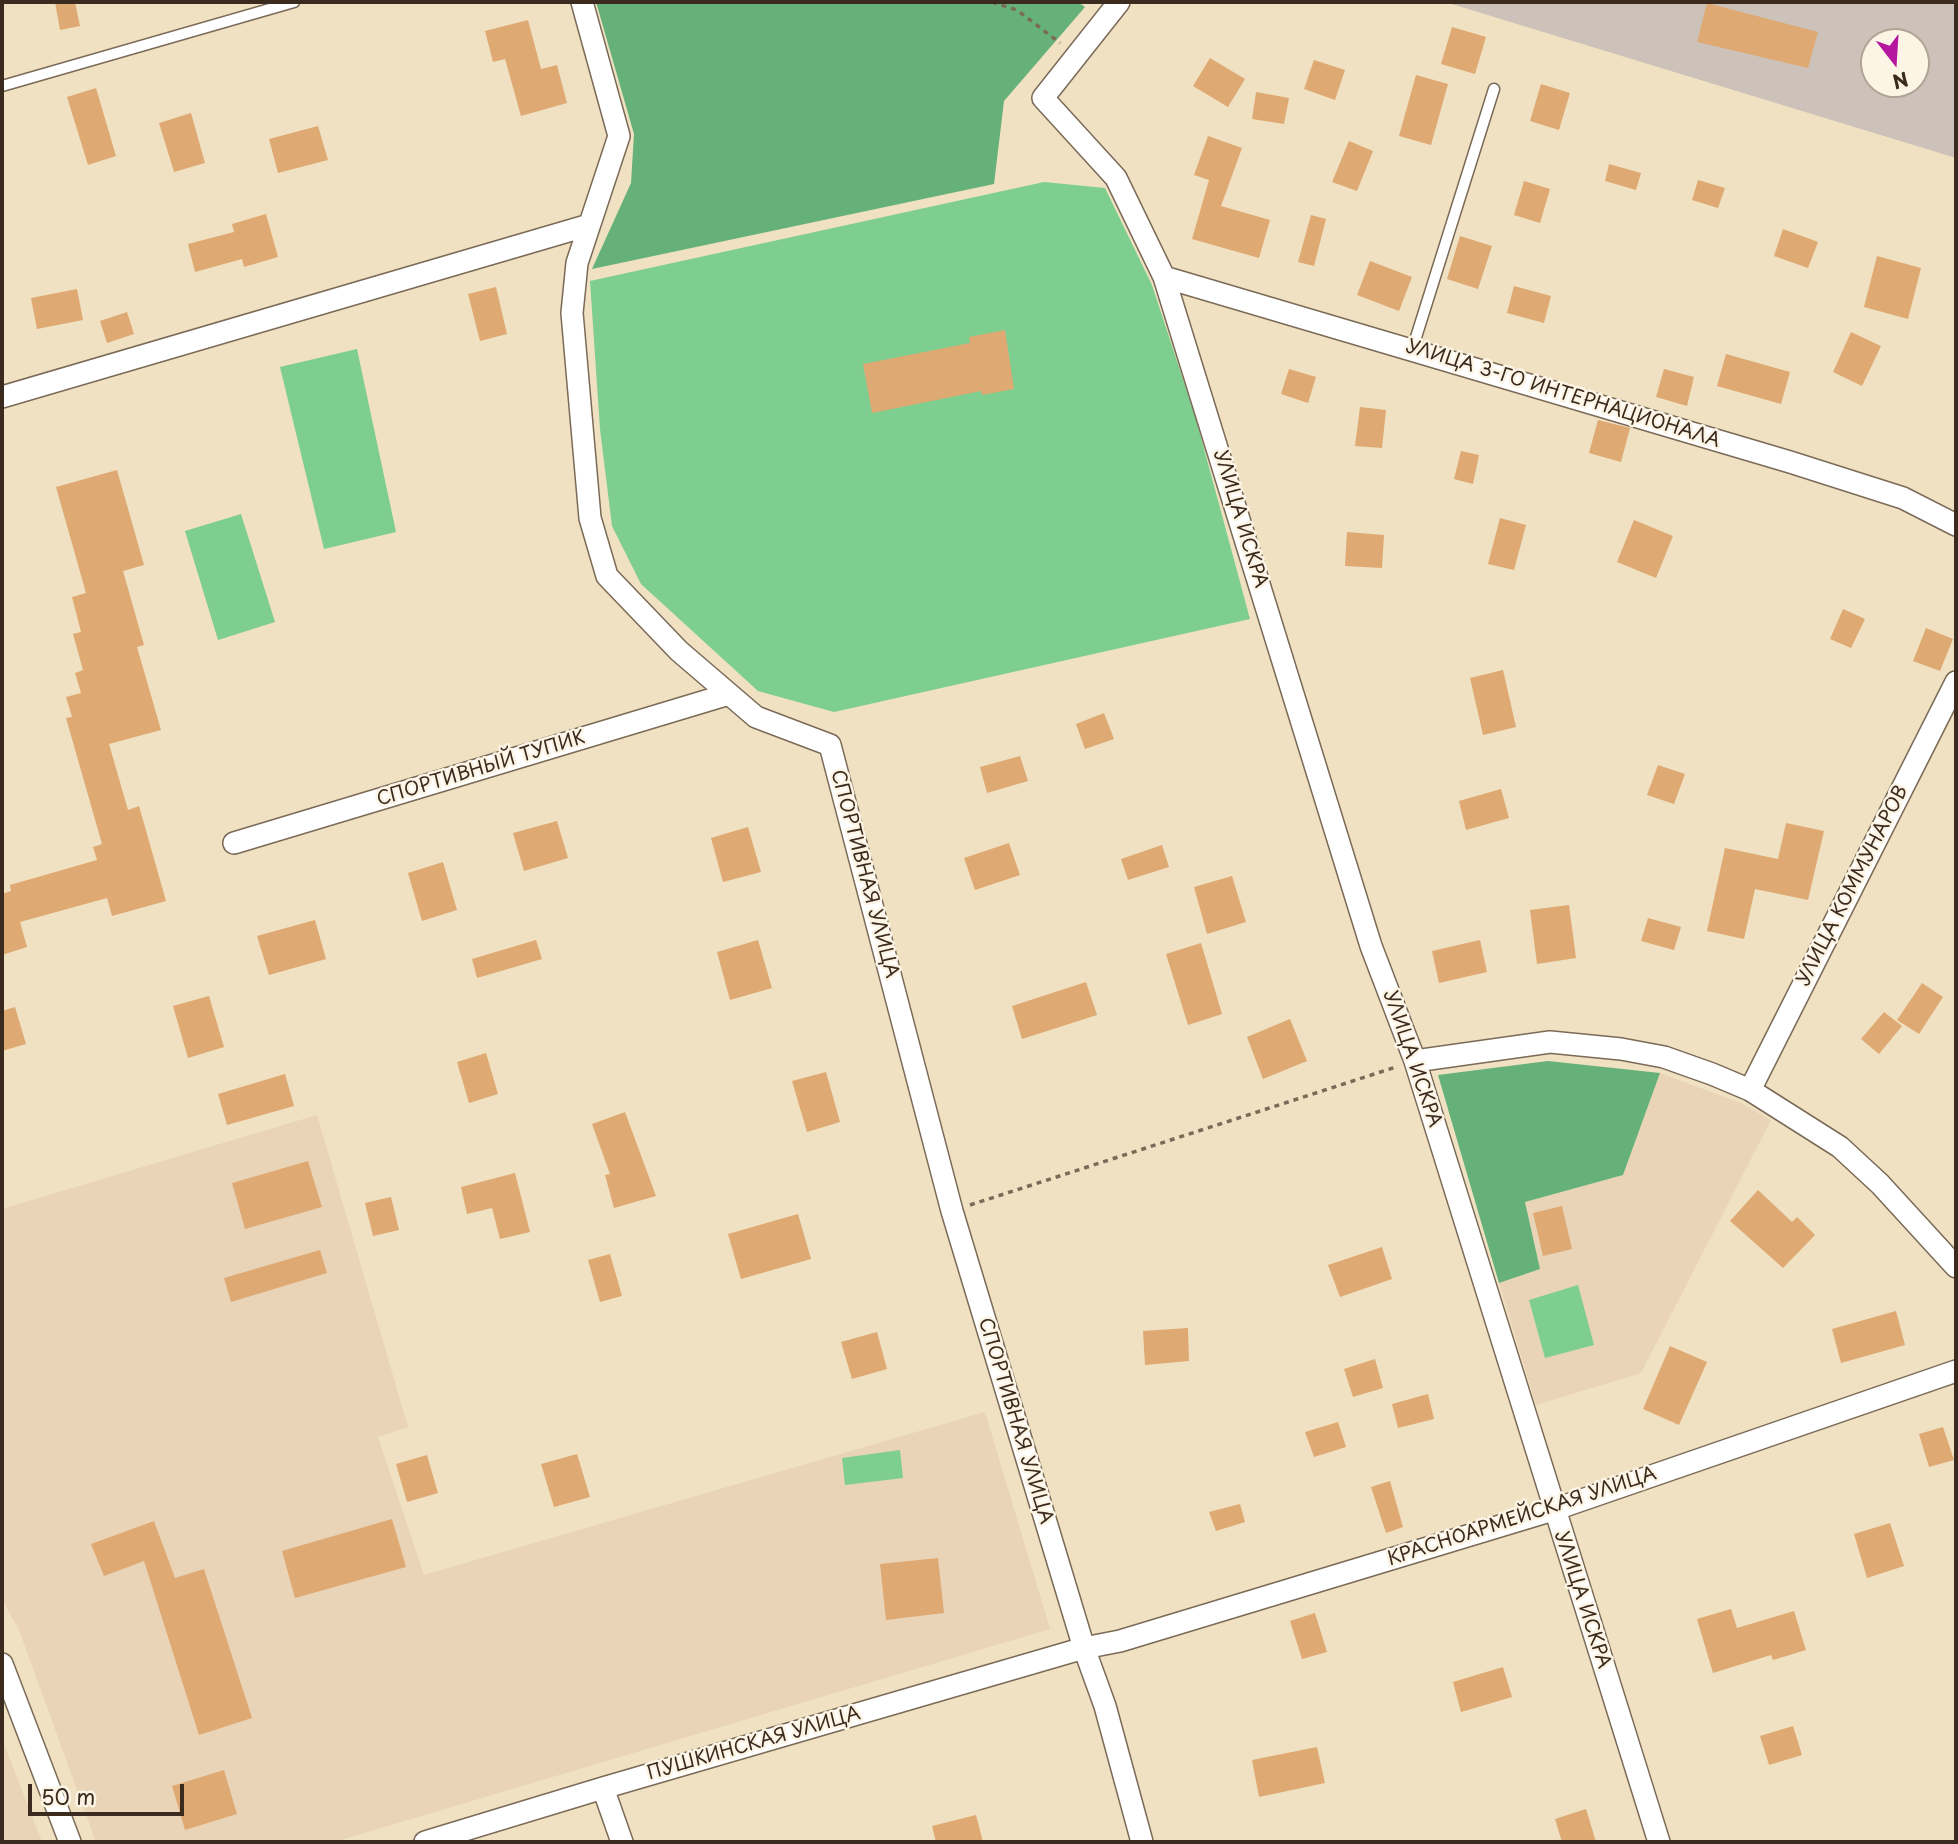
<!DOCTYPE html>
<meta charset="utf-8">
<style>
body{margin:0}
#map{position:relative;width:1958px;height:1844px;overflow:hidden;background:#efe1c1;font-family:"Playpen Sans",sans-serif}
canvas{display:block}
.frame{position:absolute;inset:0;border:4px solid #3b2a1e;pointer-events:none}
.north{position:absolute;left:1860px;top:28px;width:70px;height:70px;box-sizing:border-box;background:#fcf5e5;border:2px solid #afa495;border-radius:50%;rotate:163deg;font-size:19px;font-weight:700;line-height:28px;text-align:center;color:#3b2a1e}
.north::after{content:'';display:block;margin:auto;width:24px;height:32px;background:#b5179e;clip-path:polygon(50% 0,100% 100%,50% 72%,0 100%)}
.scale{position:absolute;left:28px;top:1784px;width:156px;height:32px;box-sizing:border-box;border:4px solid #3b2a1e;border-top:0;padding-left:9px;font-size:21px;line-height:24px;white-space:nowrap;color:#3b2a1e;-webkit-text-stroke:5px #fcf5e5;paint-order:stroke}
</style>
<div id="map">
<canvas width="1958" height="1844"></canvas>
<div class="frame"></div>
<div class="north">N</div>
<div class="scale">50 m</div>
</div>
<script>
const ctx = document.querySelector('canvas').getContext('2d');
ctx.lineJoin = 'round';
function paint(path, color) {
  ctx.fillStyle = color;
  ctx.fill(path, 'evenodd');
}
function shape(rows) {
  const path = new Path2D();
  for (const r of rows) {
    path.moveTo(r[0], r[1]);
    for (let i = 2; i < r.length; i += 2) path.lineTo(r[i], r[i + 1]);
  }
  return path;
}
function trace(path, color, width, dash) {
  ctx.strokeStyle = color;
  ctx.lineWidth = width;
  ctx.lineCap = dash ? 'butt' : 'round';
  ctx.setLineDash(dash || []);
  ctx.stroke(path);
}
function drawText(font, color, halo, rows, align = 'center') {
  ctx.font = font + ' "Playpen Sans",sans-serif';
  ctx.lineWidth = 5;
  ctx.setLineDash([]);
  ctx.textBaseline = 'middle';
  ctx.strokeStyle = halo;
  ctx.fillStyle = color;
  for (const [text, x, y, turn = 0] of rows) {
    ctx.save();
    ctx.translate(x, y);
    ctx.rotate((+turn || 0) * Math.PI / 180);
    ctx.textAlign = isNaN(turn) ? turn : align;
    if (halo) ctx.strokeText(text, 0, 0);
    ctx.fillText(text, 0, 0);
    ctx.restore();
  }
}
paint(shape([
 [1660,1073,1741,1103,1771,1120,1641,1373,1536,1405,1499,1283,1540,1269,1525,1202,1623,1175],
 [317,1115,408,1427,378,1437,424,1575,985,1412,1050,1629,334,1842,96,1842,19,1630,2,1599,2,1209],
 [2,1739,42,1842,2,1842]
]), '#e9d4b8');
paint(shape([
 [1445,2,1956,2,1956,158],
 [1874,42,1916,42,1916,84,1874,84]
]), '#ccc2b9');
paint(shape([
 [1044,182,1105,188,1152,285,1196,419,1250,619,834,712,758,691,641,584,612,526,600,429,590,281],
 [357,349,396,532,324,549,280,367],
 [241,514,275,622,218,640,185,531],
 [1578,1285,1594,1345,1545,1358,1529,1300],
 [900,1450,903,1478,845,1485,842,1458]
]), '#7dce8f');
paint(shape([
 [596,2,1078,2,1085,7,1004,101,994,184,592,269,631,183,634,134],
 [1548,1061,1660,1073,1623,1175,1525,1202,1540,1269,1499,1283,1438,1075]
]), '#66b17a');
paint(shape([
 [55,2,75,2,80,26,60,30],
 [1707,3,1818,32,1808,68,1697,42],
 [528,20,541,69,557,65,567,103,521,116,505,59,493,62,485,31],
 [1452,27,1486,37,1475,74,1441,64],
 [1210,58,1245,79,1228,107,1193,86],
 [1314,60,1345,70,1335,100,1304,89],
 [1416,75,1448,84,1431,145,1399,136],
 [1541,84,1570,93,1559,130,1530,121],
 [96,88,116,156,88,165,67,97],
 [1256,92,1289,98,1284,124,1252,119],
 [191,113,205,163,174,172,159,123],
 [318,126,328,160,278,173,269,139],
 [1208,136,1242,148,1221,206,1270,220,1259,258,1192,239,1209,180,1194,175],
 [1349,141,1373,151,1357,191,1332,182],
 [1609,164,1641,173,1636,190,1605,181],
 [1698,180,1725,188,1718,208,1692,200],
 [1524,181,1550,189,1540,223,1514,215],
 [266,214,278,257,244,267,242,259,195,272,188,244,234,232,232,224],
 [1311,215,1326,219,1314,266,1298,262],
 [1783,229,1818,242,1808,268,1774,256],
 [1460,236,1492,246,1478,289,1447,279],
 [1877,256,1921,268,1908,319,1864,307],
 [1370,261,1412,277,1399,311,1357,295],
 [1514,286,1551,296,1544,323,1507,313],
 [496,287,507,334,480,341,468,294],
 [77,289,83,320,37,329,31,298],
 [127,312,134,334,107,343,100,321],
 [1005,330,1014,389,982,395,981,391,872,413,863,364,970,343,969,337],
 [1851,332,1881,346,1862,386,1833,372],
 [1726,354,1790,372,1781,404,1717,386],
 [1289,369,1316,377,1308,403,1281,394],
 [1664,369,1694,377,1687,406,1656,397],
 [1360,407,1386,410,1382,448,1355,446],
 [1598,420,1630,428,1621,462,1589,453],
 [1461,451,1479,455,1473,484,1454,479],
 [117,470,144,565,123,571,144,645,137,647,161,730,109,744,128,810,139,806,166,901,112,916,107,898,20,922,27,947,2,955,2,894,11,891,10,885,97,860,93,847,102,844,66,718,72,717,66,697,81,693,75,673,83,670,73,634,81,632,72,597,86,593,56,487],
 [1500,518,1526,525,1514,570,1488,564],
 [1634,520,1673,536,1656,578,1617,562],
 [1347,532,1384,535,1382,568,1345,566],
 [1843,609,1865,619,1851,648,1830,639],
 [1926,628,1953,639,1940,671,1913,661],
 [1503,670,1516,727,1483,735,1470,678],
 [1104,713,1114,739,1085,749,1076,724],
 [1020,756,1028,781,987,793,980,767],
 [1658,765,1685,774,1674,804,1647,795],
 [1501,789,1509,818,1466,830,1459,801],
 [557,821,568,858,524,871,513,833],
 [1786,823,1824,831,1808,900,1755,889,1744,939,1707,931,1725,848,1778,859],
 [748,827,761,872,723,882,711,838],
 [1009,843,1020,875,975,890,964,858],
 [1162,845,1169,867,1128,880,1121,859],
 [443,862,457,910,422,921,408,873],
 [1232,876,1246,922,1207,934,1194,887],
 [1569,905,1576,958,1537,964,1530,910],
 [1648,918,1681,927,1674,950,1641,941],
 [315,920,326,959,269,975,257,936],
 [536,940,542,959,477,978,472,959],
 [758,940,772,988,730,1000,717,952],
 [1480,940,1487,972,1439,983,1432,951],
 [1201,943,1222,1014,1188,1025,1166,954],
 [1086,982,1097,1015,1022,1039,1012,1006],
 [1922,983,1943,997,1919,1034,1897,1020],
 [209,996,224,1047,188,1058,173,1006],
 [15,1007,26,1044,2,1051,2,1011],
 [1884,1012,1902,1026,1879,1054,1861,1039],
 [1290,1019,1307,1061,1263,1079,1247,1037],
 [486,1053,498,1094,469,1103,457,1062],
 [826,1072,840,1122,807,1132,792,1081],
 [285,1074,294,1106,227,1125,218,1094],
 [625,1112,656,1196,614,1208,605,1175,610,1174,592,1124],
 [308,1161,322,1207,245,1229,232,1183],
 [515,1173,530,1232,500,1239,492,1208,467,1214,461,1187],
 [1758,1190,1792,1222,1797,1217,1815,1235,1783,1268,1730,1221],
 [391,1197,399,1230,373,1236,365,1203],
 [1562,1206,1572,1249,1543,1256,1533,1213],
 [798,1214,811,1259,741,1279,728,1234],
 [1382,1247,1392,1279,1340,1297,1328,1265],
 [320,1250,327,1273,231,1302,224,1278],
 [610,1254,622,1296,600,1302,588,1260],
 [1896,1311,1905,1345,1841,1363,1832,1329],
 [1188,1328,1189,1361,1145,1365,1143,1331],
 [877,1332,887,1369,852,1379,841,1342],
 [1670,1346,1707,1362,1679,1425,1643,1409],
 [1375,1359,1383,1388,1353,1397,1344,1369],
 [1428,1394,1434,1419,1398,1428,1392,1404],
 [1338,1422,1346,1447,1314,1457,1305,1432],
 [1943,1427,1954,1460,1929,1467,1919,1434],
 [577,1454,590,1497,554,1507,541,1464],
 [427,1455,438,1493,407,1502,396,1464],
 [1390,1481,1403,1527,1386,1533,1371,1487],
 [1240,1504,1245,1522,1216,1531,1209,1512],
 [392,1519,406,1567,295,1598,282,1551],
 [154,1521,175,1578,204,1569,252,1718,199,1735,144,1561,104,1576,91,1544],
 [1890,1523,1904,1566,1867,1578,1854,1534],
 [938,1558,944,1613,886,1620,880,1564],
 [1731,1609,1737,1628,1794,1611,1806,1650,1773,1660,1771,1655,1713,1673,1697,1619],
 [1315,1613,1327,1652,1302,1659,1290,1621],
 [1503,1667,1512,1697,1461,1712,1453,1682],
 [1793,1726,1802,1755,1769,1765,1760,1736],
 [1317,1747,1325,1783,1259,1797,1252,1760],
 [224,1770,237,1814,185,1830,172,1786],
 [1586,1809,1596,1842,1562,1842,1555,1819],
 [976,1815,983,1842,936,1842,932,1826]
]), '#dfa973');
const service = shape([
 [2,86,294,2],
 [1412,350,1494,89]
]);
const minor = shape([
 [582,2,619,136,577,263,572,313,590,518,607,576,679,651,756,717,830,745,952,1211,1084,1648,1105,1706,1142,1842],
 [1119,2,1043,98,1116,178,1164,277,1371,946,1415,1061,1659,1842],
 [1164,277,1790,462,1903,498,1956,525],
 [2,397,589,225],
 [234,843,729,694],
 [1415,1061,1550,1042,1621,1049,1664,1057,1712,1074,1750,1090,1840,1147,1880,1184,1956,1267],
 [1750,1090,1956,682],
 [2,1664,70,1842],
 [603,1788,622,1842],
 [425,1842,603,1788,1084,1648,1120,1641,1553,1510,1956,1371]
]);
trace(service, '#7a6a57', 13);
trace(minor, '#7a6a57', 24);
trace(shape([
 [992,2,1017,10,1060,43],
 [970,1205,1396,1067]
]), '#7a6a57', 3.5, [5, 5]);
trace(service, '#fff', 10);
trace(minor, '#fff', 21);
drawText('19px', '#3b2a1e', '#fcf5e5', [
 ["УЛИЦА 3-ГО ИНТЕРНАЦИОНАЛА",1563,394,17],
 ["УЛИЦА ИСКРА",1240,519,73],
 ["СПОРТИВНЫЙ ТУПИК",481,769,-17],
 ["СПОРТИВНАЯ УЛИЦА",864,874,75],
 ["УЛИЦА КОММУНАРОВ",1853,886,-63],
 ["УЛИЦА ИСКРА",1412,1059,71],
 ["СПОРТИВНАЯ УЛИЦА",1015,1421,73],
 ["КРАСНОАРМЕЙСКАЯ УЛИЦА",1522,1517,-18],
 ["УЛИЦА ИСКРА",1582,1600,72],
 ["ПУШКИНСКАЯ УЛИЦА",754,1744,-16]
]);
</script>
